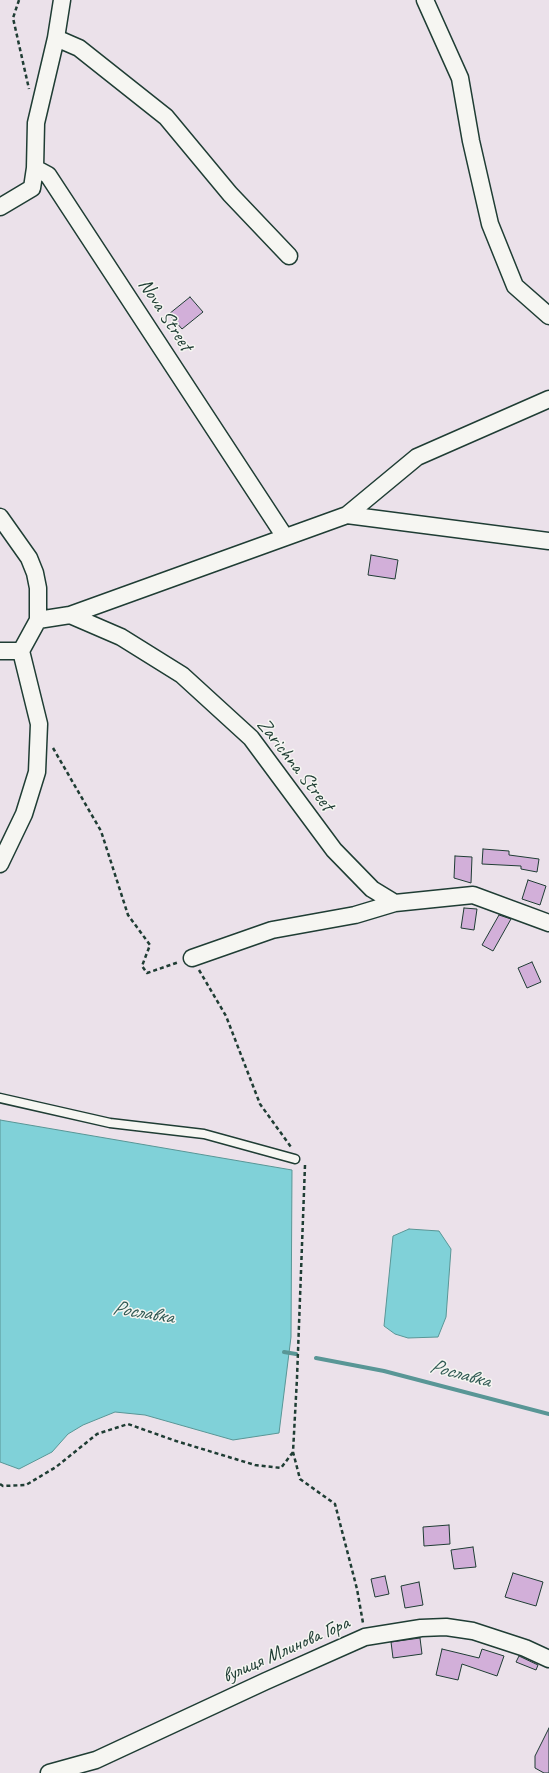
<!DOCTYPE html>
<meta charset="utf-8">
<style>
body{margin:0}
canvas{display:block;background:#ebe1ea}
</style>
<canvas width="549" height="1773"></canvas>
<script>
const ctx = document.querySelector('canvas').getContext('2d');
ctx.lineJoin = 'round';
function paint(path, color) {
  ctx.fillStyle = color;
  ctx.fill(path, 'evenodd');
}
function shape(rows) {
  const path = new Path2D();
  for (const r of rows) {
    path.moveTo(r[0], r[1]);
    for (let i = 2; i < r.length; i += 2) path.lineTo(r[i], r[i + 1]);
  }
  return path;
}
function trace(path, color, width, dash) {
  ctx.strokeStyle = color;
  ctx.lineWidth = width;
  ctx.lineCap = dash ? 'butt' : 'round';
  ctx.setLineDash(dash || []);
  ctx.stroke(path);
}
function drawText(font, color, halo, rows, align = 'center') {
  ctx.font = font + ' Caveat,sans-serif';
  ctx.lineWidth = 3;
  ctx.setLineDash([]);
  ctx.textBaseline = 'middle';
  ctx.strokeStyle = halo;
  ctx.fillStyle = color;
  for (const [text, x, y, turn = 0] of rows) {
    ctx.save();
    ctx.translate(x, y);
    ctx.rotate((+turn || 0) * Math.PI / 180);
    ctx.textAlign = isNaN(turn) ? turn : align;
    if (halo) ctx.strokeText(text, 0, 0);
    ctx.fillText(text, 0, 0);
    ctx.restore();
  }
}
const water = shape([
 [0,1120,292,1170,291,1337,279,1433,233,1440,145,1415,115,1412,83,1425,68,1434,52,1452,19,1469,0,1462,0,1120],
 [409,1229,439,1231,451,1249,446,1317,438,1337,408,1338,395,1334,384,1326,393,1236,409,1229]
]);
paint(water, '#80d1d8');
trace(water, '#599696', 1);
trace(shape([
 [284,1352,296,1354],
 [316,1358,384,1371,549,1414]
]), '#599696', 4);
const building = shape([
 [190,297,203,312,182,329,169,314,190,297],
 [371,555,398,560,395,579,368,575,371,555],
 [483,849,509,851,509,855,539,859,537,872,521,869,521,866,482,864,483,849],
 [455,856,472,857,471,883,454,878,455,856],
 [528,880,546,886,540,905,522,899,528,880],
 [464,908,477,909,474,930,461,928,464,908],
 [499,915,511,919,493,951,482,945,499,915],
 [532,962,541,982,527,988,518,968,532,962],
 [449,1525,450,1544,424,1546,423,1527,449,1525],
 [473,1547,476,1567,454,1569,451,1550,473,1547],
 [513,1573,543,1582,536,1606,505,1597,513,1573],
 [385,1576,389,1594,375,1597,371,1579,385,1576],
 [419,1582,423,1605,405,1608,401,1586,419,1582],
 [420,1638,422,1654,393,1658,391,1642,420,1638],
 [442,1649,479,1658,482,1649,504,1656,497,1676,462,1664,458,1680,436,1675,442,1649],
 [519,1656,538,1665,536,1670,516,1662,519,1656],
 [549,1728,549,1773,544,1773,535,1768,535,1756,549,1728]
]);
paint(building, '#d2afd9');
trace(building, '#1f3d34', 1);
const lane = shape([
 [0,1098,110,1123,204,1134,295,1159]
]);
const street = shape([
 [425,0,460,78,471,141,490,224,515,286,549,316],
 [56,38,79,48,166,117,230,194,289,256],
 [35,168,36,123,56,38,62,0],
 [0,207,32,188,35,168,48,175,285,537],
 [347,515,549,541],
 [0,517,29,558,35,573,38,588,38,620],
 [70,615,121,637,182,675,251,738,334,850,372,889,395,903],
 [0,651,21,651],
 [21,651,38,620,70,615,347,515,417,457,549,399],
 [0,864,24,814,37,772,39,724,21,651],
 [192,958,272,930,355,915,395,903,473,895,549,923],
 [49,1773,96,1760,266,1681,365,1637,421,1628,446,1627,473,1631,525,1648,549,1659]
]);
trace(lane, '#1f3d34', 11);
trace(street, '#1f3d34', 19);
trace(shape([
 [19,0,13,18,29,89],
 [53,748,101,831,128,915,150,945,142,966,147,973,179,962],
 [199,970,226,1016,260,1104,291,1147],
 [305,1165,297,1378,293,1452,300,1479,335,1504,357,1589,363,1623],
 [0,1484,3,1486,26,1485,56,1467,97,1434,128,1424,176,1441,255,1465,281,1468,293,1452]
]), '#1f3d34', 2.5, [4, 3]);
trace(lane, '#f6f6f2', 8);
trace(street, '#f6f6f2', 16);
drawText('20px', '#1f3d34', '#f6f6f2', [
 ["Nova Street",165,315,57],
 ["Zarichna Street",295,765,52],
 ["вулиця Млинова Гора",286,1650,-24]
]);
drawText('italic 21px', '#325b55', '#f6f6f2', [
 ["Рославка",143,1313,9],
 ["Рославка",460,1374,15]
]);
</script>
